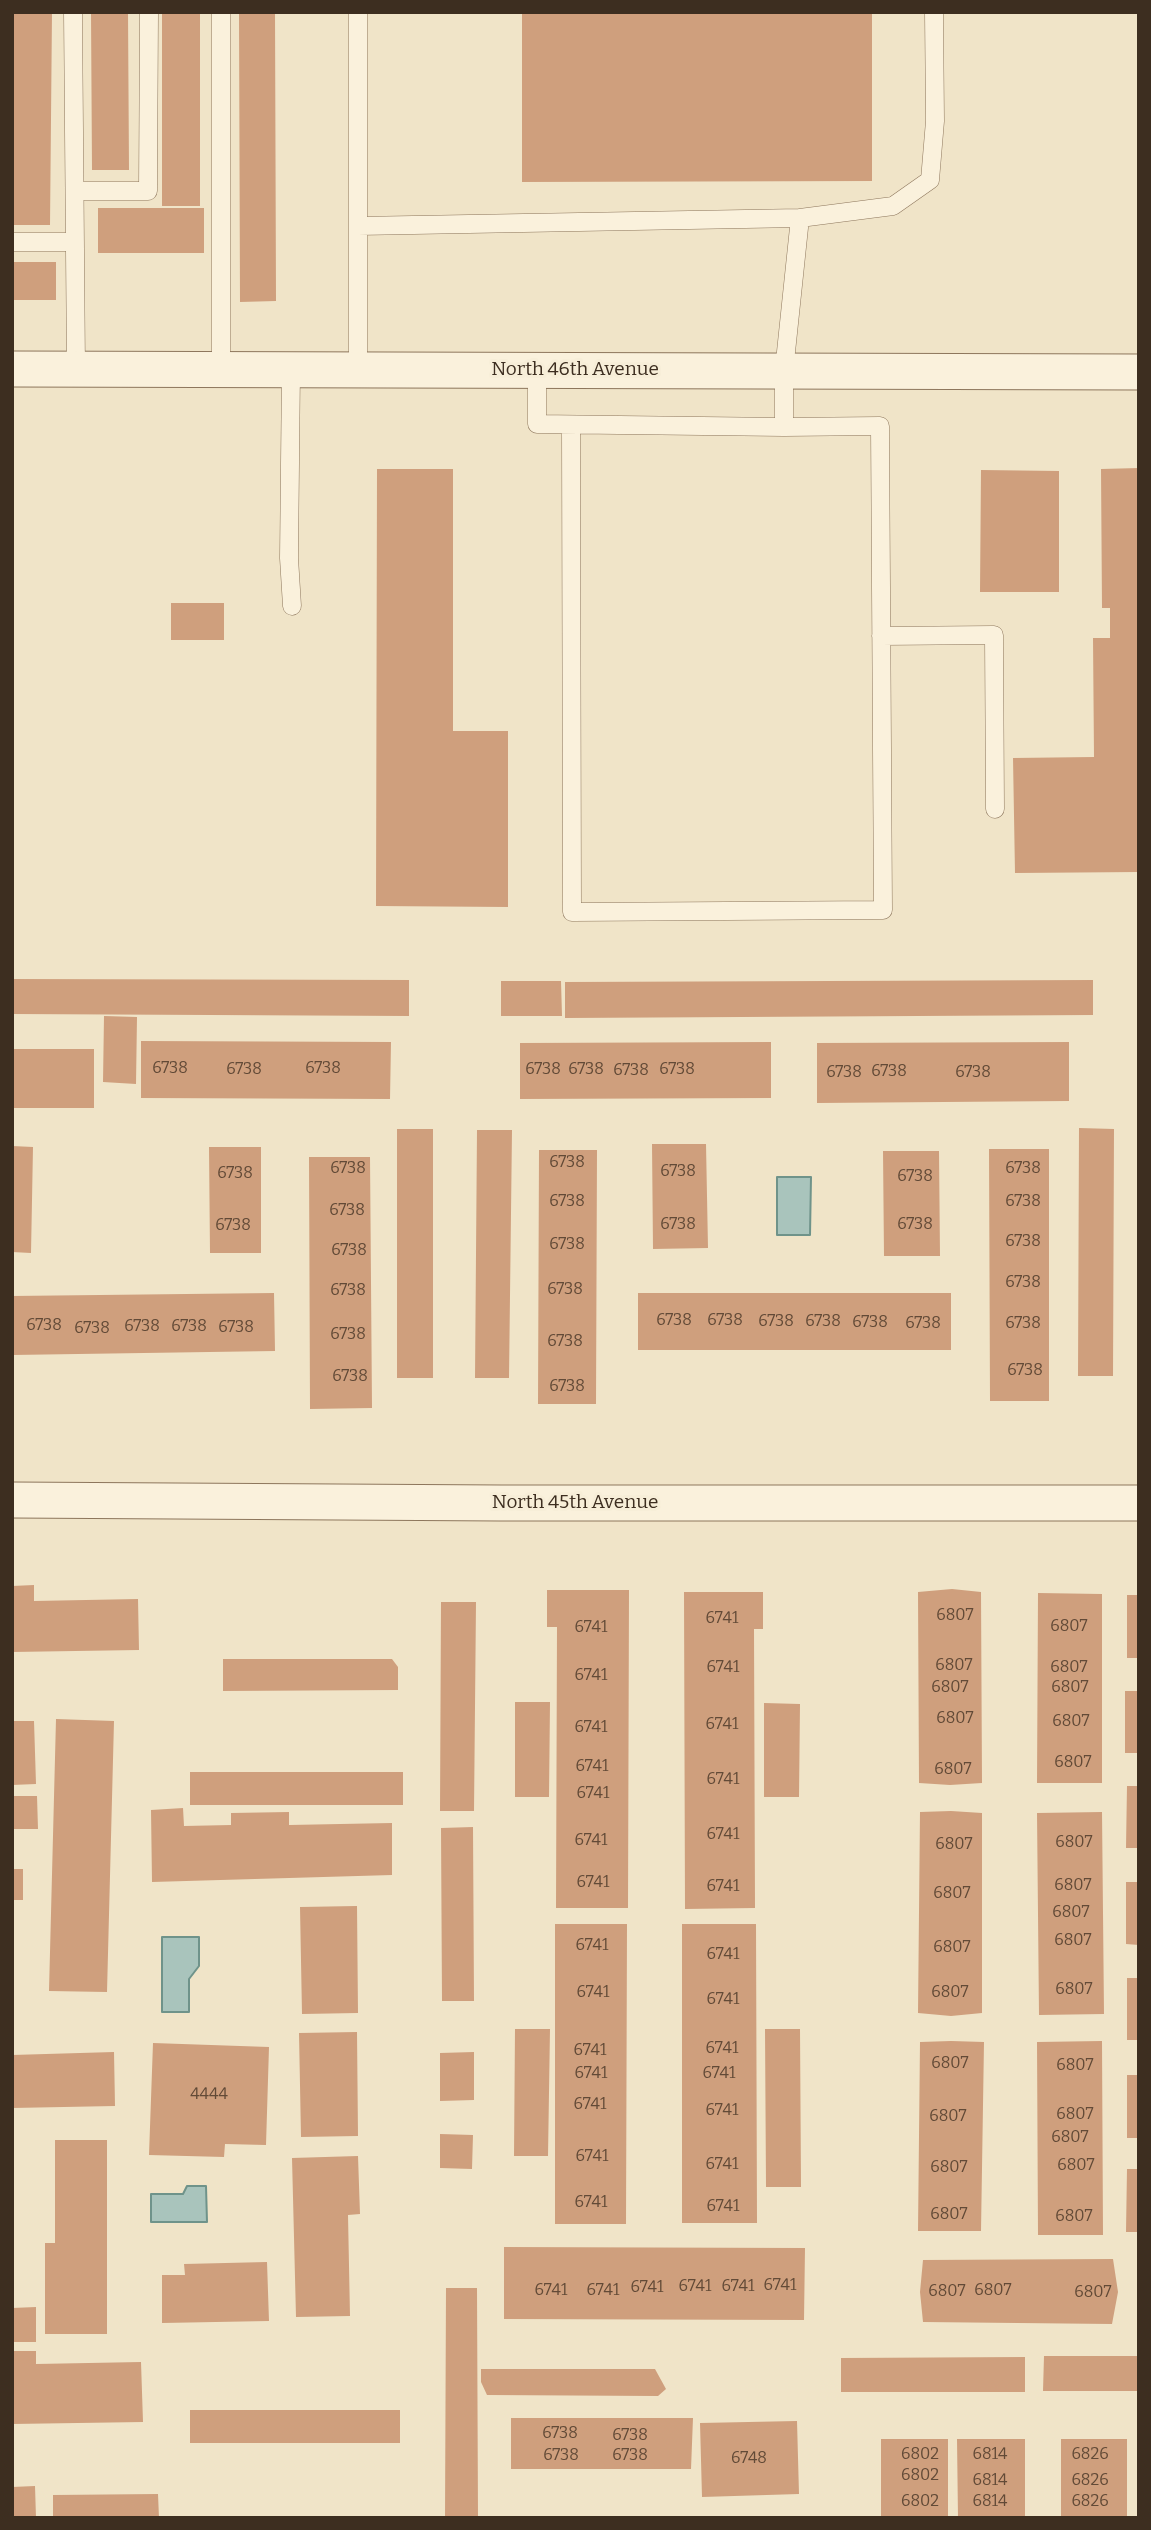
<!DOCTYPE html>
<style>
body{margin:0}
#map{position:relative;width:1151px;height:2530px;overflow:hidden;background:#f0e4c8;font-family:Bitter,serif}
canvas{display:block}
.frame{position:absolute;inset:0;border:14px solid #3d2e20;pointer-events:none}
</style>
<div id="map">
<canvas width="1151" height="2530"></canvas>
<div class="frame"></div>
</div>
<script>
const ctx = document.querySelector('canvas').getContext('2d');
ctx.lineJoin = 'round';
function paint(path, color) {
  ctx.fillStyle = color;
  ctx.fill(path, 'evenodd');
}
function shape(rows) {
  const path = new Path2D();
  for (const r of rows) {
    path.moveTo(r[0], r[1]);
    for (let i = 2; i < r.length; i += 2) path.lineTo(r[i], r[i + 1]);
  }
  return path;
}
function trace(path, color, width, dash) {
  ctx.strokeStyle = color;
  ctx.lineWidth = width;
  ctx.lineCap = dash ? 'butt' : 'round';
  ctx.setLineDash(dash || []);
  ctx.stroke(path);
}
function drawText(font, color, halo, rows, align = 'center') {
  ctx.font = font + ' Bitter,serif';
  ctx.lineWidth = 6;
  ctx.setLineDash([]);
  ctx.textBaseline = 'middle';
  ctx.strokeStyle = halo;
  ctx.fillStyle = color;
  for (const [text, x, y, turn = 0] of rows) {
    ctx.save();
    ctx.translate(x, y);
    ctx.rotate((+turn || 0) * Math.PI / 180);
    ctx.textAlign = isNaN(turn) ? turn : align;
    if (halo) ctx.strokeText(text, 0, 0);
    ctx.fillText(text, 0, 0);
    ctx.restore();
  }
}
const water = shape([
 [777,1177,811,1177,810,1235,777,1235,777,1177],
 [162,1937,199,1937,199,1966,189,1979,189,2012,162,2012,162,1937],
 [187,2186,206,2186,207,2222,151,2222,151,2194,183,2194,187,2186]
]);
paint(water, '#a9c4bc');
trace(water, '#6f938a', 2);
paint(shape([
 [12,12,52,12,50,225,12,225],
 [91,12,128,12,129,170,92,170],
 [162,12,200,12,200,206,162,206],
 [239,12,275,12,276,301,240,302],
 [522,12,872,12,872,181,522,182],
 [98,208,204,208,204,253,98,253],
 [12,262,56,262,56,300,12,300],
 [1139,468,1139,872,1015,873,1013,758,1094,757,1093,638,1110,638,1110,608,1102,608,1101,469],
 [377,469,453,469,453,731,508,731,508,907,376,906],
 [981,470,1059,471,1059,592,980,592],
 [171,603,224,603,224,640,171,640],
 [12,979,409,980,409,1016,12,1014],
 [1093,980,1093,1015,565,1018,565,982],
 [501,981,561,981,562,1016,501,1016],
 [104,1016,137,1017,136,1084,103,1082],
 [141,1041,391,1042,390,1099,141,1098],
 [771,1042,771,1098,520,1099,520,1043],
 [1069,1042,1069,1101,817,1103,817,1043],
 [12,1049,94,1049,94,1108,12,1108],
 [1079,1128,1114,1129,1113,1376,1078,1376],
 [397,1129,433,1129,433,1378,397,1378],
 [477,1130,512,1130,509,1378,475,1378],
 [652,1144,706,1144,708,1248,653,1249],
 [12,1146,33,1147,31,1253,12,1252],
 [209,1147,261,1147,261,1253,210,1253],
 [989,1149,1049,1149,1049,1401,990,1401],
 [539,1150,597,1150,596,1404,538,1404],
 [883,1151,939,1151,940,1256,884,1256],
 [309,1157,370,1157,372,1408,310,1409],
 [274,1293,275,1351,12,1355,12,1296],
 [638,1293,951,1293,951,1350,638,1350],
 [34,1585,34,1601,138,1599,139,1650,12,1652,12,1586],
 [952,1589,981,1592,982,1783,950,1785,919,1783,918,1592],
 [547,1590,629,1590,628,1908,556,1908,557,1627,547,1627],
 [684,1592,763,1592,763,1629,754,1629,755,1908,685,1909],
 [1038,1593,1102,1594,1102,1783,1037,1783],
 [1127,1595,1139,1595,1139,1658,1127,1658],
 [441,1602,476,1602,474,1811,440,1811],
 [223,1659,392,1659,398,1667,398,1690,223,1691],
 [1125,1691,1139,1691,1139,1753,1125,1753],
 [515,1702,550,1702,549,1797,515,1797],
 [764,1703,800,1704,799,1797,764,1797],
 [56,1719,114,1721,107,1992,49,1991],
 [12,1721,34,1721,36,1784,12,1785],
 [190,1772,403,1772,403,1805,190,1805],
 [1127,1786,1139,1786,1139,1848,1126,1848],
 [12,1796,37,1796,38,1829,12,1829],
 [183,1808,184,1826,231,1825,231,1813,289,1812,289,1825,392,1823,392,1875,152,1882,151,1810],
 [951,1811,982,1813,982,2013,951,2016,918,2013,920,1812],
 [1102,1812,1104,2014,1039,2015,1037,1813],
 [473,1827,474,2001,442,2001,441,1828],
 [12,1869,23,1869,23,1900,12,1900],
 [1126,1882,1139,1882,1139,1945,1126,1944],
 [357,1906,358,2013,302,2014,300,1907],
 [555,1924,627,1924,626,2224,555,2224],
 [682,1924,756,1924,757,2223,682,2223],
 [1127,1978,1139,1978,1139,2040,1127,2040],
 [515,2029,550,2029,548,2156,514,2156],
 [765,2029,800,2029,801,2187,766,2187],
 [357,2032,358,2136,301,2137,299,2033],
 [951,2041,984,2042,981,2231,918,2231,920,2042],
 [1102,2041,1103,2235,1038,2235,1037,2042],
 [153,2043,269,2047,266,2145,225,2144,224,2157,149,2155],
 [114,2052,115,2106,12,2108,12,2055],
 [474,2052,474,2100,440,2101,440,2053],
 [1127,2075,1139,2075,1139,2138,1127,2138],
 [440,2134,473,2135,472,2169,440,2168],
 [55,2140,107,2140,107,2334,45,2334,45,2243,55,2243],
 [358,2156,360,2214,348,2215,350,2316,296,2317,292,2158],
 [1127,2169,1139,2169,1139,2232,1126,2232],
 [504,2247,805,2248,804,2320,504,2319],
 [1113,2259,1118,2292,1112,2324,923,2322,920,2292,923,2260],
 [267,2262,269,2321,162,2323,162,2275,185,2275,184,2264],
 [446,2288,477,2288,478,2518,445,2518],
 [36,2307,36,2342,12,2342,12,2308],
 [12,2351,36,2351,36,2364,141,2362,143,2422,12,2424],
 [1044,2356,1139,2356,1139,2391,1043,2391],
 [1025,2357,1025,2392,841,2392,841,2358],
 [481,2369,655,2369,666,2389,658,2396,487,2395,481,2382],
 [190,2410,400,2410,400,2443,190,2443],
 [511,2418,693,2418,691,2469,511,2469],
 [797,2421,799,2494,702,2497,700,2423],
 [881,2439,948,2439,948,2518,881,2518],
 [957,2439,1025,2439,1025,2518,958,2518],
 [1061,2439,1127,2439,1127,2518,1061,2518],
 [35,2486,36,2518,12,2518,12,2487],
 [158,2494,159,2518,53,2518,53,2495]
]), '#cf9f7d');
const service = shape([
 [73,12,76,369],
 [221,12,221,369],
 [358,12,358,226],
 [75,191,148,191,149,12],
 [12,242,75,242],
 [291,369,289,558,292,606],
 [358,370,358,226,800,218],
 [537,370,537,424,784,427,784,371,800,218,893,206,930,180,935,121,934,12],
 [571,425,572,912,883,910,880,426,784,427],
 [881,636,994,635,995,809]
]);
const minor = shape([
 [12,369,1139,372],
 [12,1500,501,1503,1139,1503]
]);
trace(service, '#8d765c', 19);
trace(minor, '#8d765c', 37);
trace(service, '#faf1dc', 18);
trace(minor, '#faf1dc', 35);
drawText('16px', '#624a37', null, [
 ["6738",170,1069],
 ["6738",323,1069],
 ["6738",244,1070],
 ["6738",543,1070],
 ["6738",586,1070],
 ["6738",677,1070],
 ["6738",631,1071],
 ["6738",889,1072],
 ["6738",844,1073],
 ["6738",973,1073],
 ["6738",567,1163],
 ["6738",348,1169],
 ["6738",1023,1169],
 ["6738",678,1172],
 ["6738",235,1174],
 ["6738",915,1177],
 ["6738",567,1202],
 ["6738",1023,1202],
 ["6738",347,1211],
 ["6738",678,1225],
 ["6738",915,1225],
 ["6738",233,1226],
 ["6738",1023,1242],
 ["6738",567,1245],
 ["6738",349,1251],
 ["6738",1023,1283],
 ["6738",565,1290],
 ["6738",348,1291],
 ["6738",674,1321],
 ["6738",725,1321],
 ["6738",776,1322],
 ["6738",823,1322],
 ["6738",870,1323],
 ["6738",923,1324],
 ["6738",1023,1324],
 ["6738",44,1326],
 ["6738",142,1327],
 ["6738",189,1327],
 ["6738",236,1328],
 ["6738",92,1329],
 ["6738",348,1335],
 ["6738",565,1342],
 ["6738",1025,1371],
 ["6738",350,1377],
 ["6738",567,1387],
 ["6807",955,1616],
 ["6741",722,1619],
 ["6807",1069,1627],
 ["6741",591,1628],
 ["6807",954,1666],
 ["6741",723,1668],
 ["6807",1069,1668],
 ["6741",591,1676],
 ["6807",950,1688],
 ["6807",1070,1688],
 ["6807",955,1719],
 ["6807",1071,1722],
 ["6741",722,1725],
 ["6741",591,1728],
 ["6807",1073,1763],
 ["6741",592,1767],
 ["6807",953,1770],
 ["6741",723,1780],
 ["6741",593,1794],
 ["6741",723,1835],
 ["6741",591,1841],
 ["6807",1074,1843],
 ["6807",954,1845],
 ["6741",593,1883],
 ["6807",1073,1886],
 ["6741",723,1887],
 ["6807",952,1894],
 ["6807",1071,1913],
 ["6807",1073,1941],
 ["6741",592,1946],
 ["6807",952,1948],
 ["6741",723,1955],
 ["6807",1074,1990],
 ["6741",593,1993],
 ["6807",950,1993],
 ["6741",723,2000],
 ["6741",722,2049],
 ["6741",590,2051],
 ["6807",950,2064],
 ["6807",1075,2066],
 ["6741",591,2074],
 ["6741",719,2074],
 ["4444",209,2095],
 ["6741",590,2105],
 ["6741",722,2111],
 ["6807",1075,2115],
 ["6807",948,2117],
 ["6807",1070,2138],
 ["6741",592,2157],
 ["6741",722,2165],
 ["6807",1076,2166],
 ["6807",949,2168],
 ["6741",591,2203],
 ["6741",723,2207],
 ["6807",949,2215],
 ["6807",1074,2217],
 ["6741",780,2286],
 ["6741",695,2287],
 ["6741",738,2287],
 ["6741",647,2288],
 ["6741",551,2291],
 ["6741",603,2291],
 ["6807",993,2291],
 ["6807",947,2292],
 ["6807",1093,2293],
 ["6738",560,2434],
 ["6738",630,2436],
 ["6802",920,2455],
 ["6814",990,2455],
 ["6826",1090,2455],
 ["6738",561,2456],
 ["6738",630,2456],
 ["6748",749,2459],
 ["6802",920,2476],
 ["6814",990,2481],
 ["6826",1090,2481],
 ["6802",920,2502],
 ["6814",990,2502],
 ["6826",1090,2502]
]);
drawText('19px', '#3d2e20', '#f7eed8', [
 ["North 46th Avenue",575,370],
 ["North 45th Avenue",575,1503]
]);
</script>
